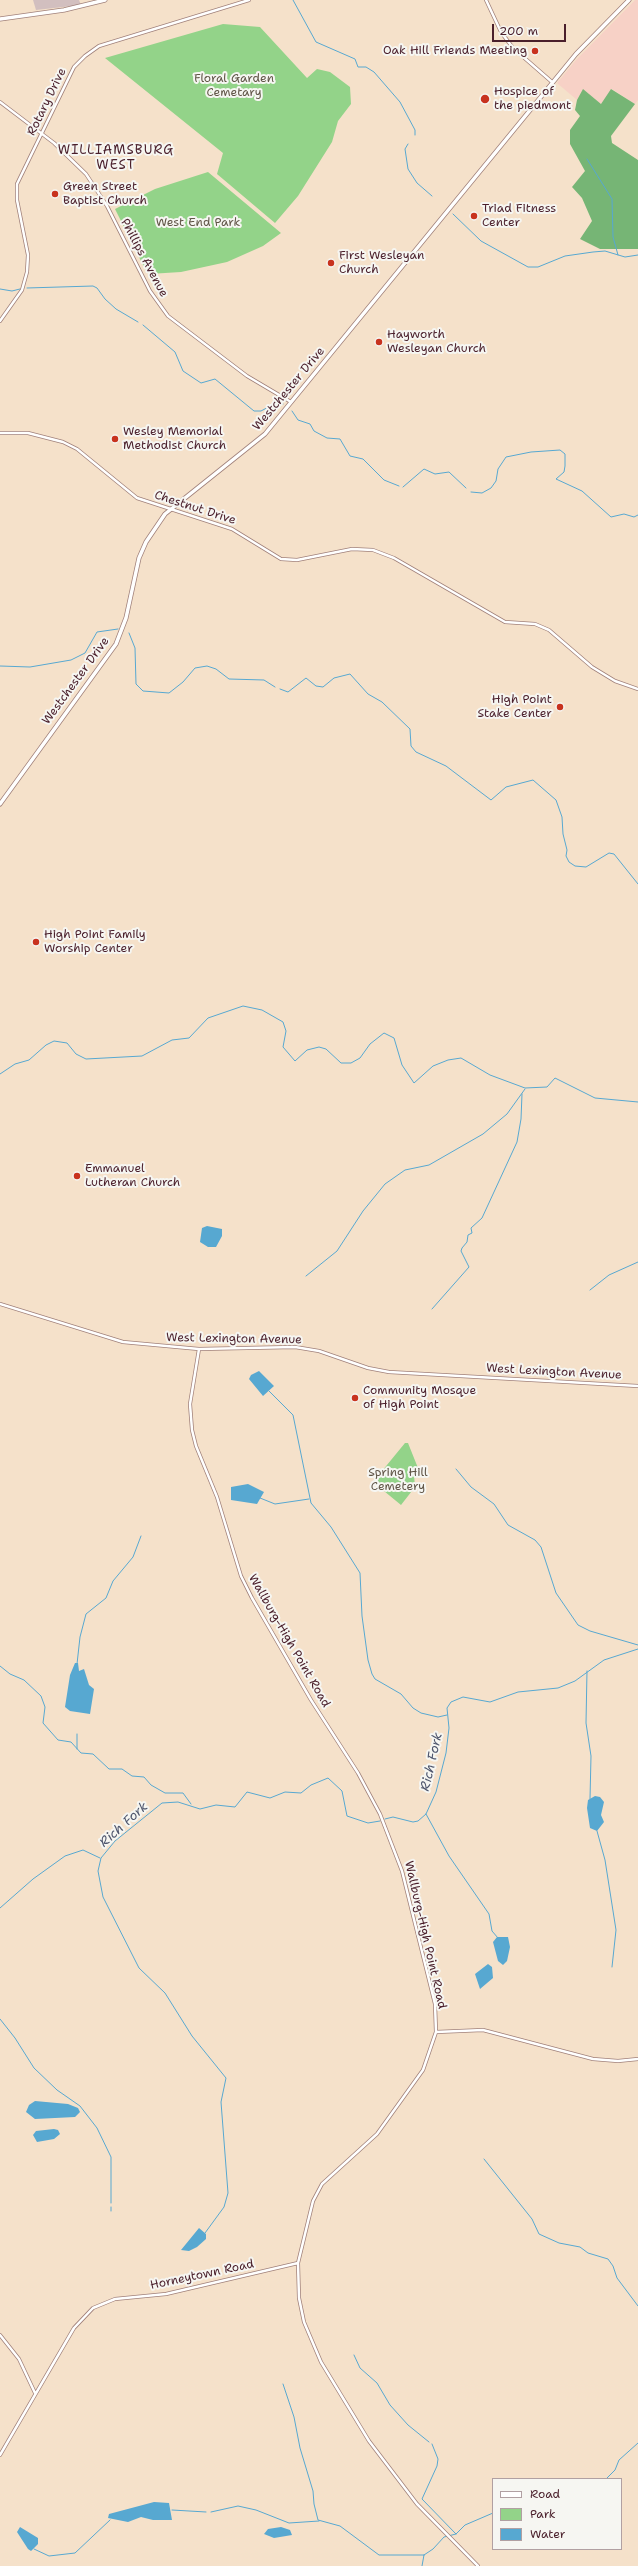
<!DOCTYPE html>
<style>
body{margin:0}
#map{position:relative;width:638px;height:2566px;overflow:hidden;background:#f5e1ca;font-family:"Shantell Sans",sans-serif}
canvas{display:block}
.legend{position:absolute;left:492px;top:2478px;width:130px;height:72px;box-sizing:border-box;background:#f6f6f2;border:1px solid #b1a0a2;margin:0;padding:5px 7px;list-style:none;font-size:12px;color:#4a1f2b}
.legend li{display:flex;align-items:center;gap:8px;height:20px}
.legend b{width:20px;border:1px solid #b1a0a2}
.scale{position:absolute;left:492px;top:24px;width:74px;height:18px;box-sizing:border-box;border:2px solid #4a1f2b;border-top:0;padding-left:5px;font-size:12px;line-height:14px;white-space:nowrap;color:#4a1f2b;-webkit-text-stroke:3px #f6f6f2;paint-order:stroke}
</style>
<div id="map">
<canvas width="638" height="2566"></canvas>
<ul class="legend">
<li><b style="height:5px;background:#fff"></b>Road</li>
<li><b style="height:11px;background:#93d389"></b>Park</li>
<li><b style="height:11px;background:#57a8d1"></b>Water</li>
</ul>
<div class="scale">200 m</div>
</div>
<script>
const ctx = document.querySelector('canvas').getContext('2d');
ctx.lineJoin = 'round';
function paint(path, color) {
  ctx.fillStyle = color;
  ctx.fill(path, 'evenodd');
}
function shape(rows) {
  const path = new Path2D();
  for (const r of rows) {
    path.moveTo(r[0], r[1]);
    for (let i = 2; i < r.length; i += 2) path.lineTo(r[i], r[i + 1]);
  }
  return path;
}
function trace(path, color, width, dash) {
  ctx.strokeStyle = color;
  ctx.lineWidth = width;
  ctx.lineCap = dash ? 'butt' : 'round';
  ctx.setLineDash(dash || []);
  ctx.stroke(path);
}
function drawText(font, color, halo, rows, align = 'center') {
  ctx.font = font + ' "Shantell Sans",sans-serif';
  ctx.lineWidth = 4;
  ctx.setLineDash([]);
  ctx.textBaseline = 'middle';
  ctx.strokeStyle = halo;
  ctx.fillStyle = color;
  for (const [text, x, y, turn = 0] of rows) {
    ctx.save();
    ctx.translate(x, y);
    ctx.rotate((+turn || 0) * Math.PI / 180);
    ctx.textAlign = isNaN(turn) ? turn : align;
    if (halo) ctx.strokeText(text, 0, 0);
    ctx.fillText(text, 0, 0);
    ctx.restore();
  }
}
paint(shape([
 [635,0,638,0,638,100,635,104,612,89,601,104,583,90,577,100,557,83,576,60]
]), '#f7d1c6');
paint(shape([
 [33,0,79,0,81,5,36,10]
]), '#d2bfbf');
paint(shape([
 [223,24,260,27,307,78,317,69,330,72,350,87,351,104,338,121,332,142,298,196,275,223,217,174,223,153,105,58],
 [208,172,281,233,263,246,227,262,181,272,149,274,146,271,115,209,155,189],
 [405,1443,408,1443,418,1468,414,1475,415,1487,401,1505,373,1482]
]), '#93d389');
paint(shape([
 [583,89,601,104,611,89,635,104,611,136,612,143,638,160,638,249,600,249,580,239,592,221,582,198,572,187,585,171,570,144,570,130,580,116,575,110,577,100]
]), '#76b575');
paint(shape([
 [207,1226,222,1229,222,1236,216,1247,208,1247,200,1242,202,1228],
 [259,1371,274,1386,263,1396,249,1379,251,1375],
 [248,1484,264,1492,257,1504,231,1500,231,1487],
 [75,1663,78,1663,79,1671,84,1669,89,1685,94,1689,90,1714,70,1711,65,1707,70,1675],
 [595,1796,600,1797,604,1802,601,1815,604,1822,597,1831,590,1828,587,1808,588,1800],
 [497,1937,508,1937,510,1947,507,1961,503,1965,498,1961,493,1942],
 [488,1964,492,1967,493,1978,480,1989,475,1974],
 [35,2101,68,2104,78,2108,80,2112,75,2117,35,2119,26,2112,29,2105],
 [54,2129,58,2130,60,2134,54,2139,37,2142,33,2135,36,2131],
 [199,2228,206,2234,206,2239,197,2247,189,2251,181,2250],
 [154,2502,169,2503,172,2520,153,2520,141,2517,128,2522,108,2518,109,2514],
 [20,2527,38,2538,38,2544,31,2551,28,2549,17,2532],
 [281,2527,290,2530,292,2535,274,2538,264,2534,268,2529]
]), '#57a8d1');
trace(shape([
 [293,0,316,42,355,59,358,67,366,67,374,72,400,102,415,130,415,135],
 [408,144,405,149,408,169,417,183,432,196],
 [587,159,612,199,613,237,618,255],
 [453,214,481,241,528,267,538,267,565,256,593,252,605,251,625,257,638,255],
 [27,288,93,286,97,288,105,299,116,309,138,322],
 [0,289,12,291,20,289],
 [143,325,175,352,183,371,201,383,215,379,254,411,261,411,276,403,283,404],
 [292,411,298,420,310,424,314,431,327,438,340,439,350,456,363,459,384,480,399,486],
 [403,487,424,469,435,474,449,472,466,488],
 [471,492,482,493,491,488,496,481,498,469,506,457,531,452,560,450,565,454,565,466,564,472,556,479,582,491,611,517,624,514,634,517,638,515],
 [129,633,135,648,136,684,143,691,169,693,183,682,195,668,207,666,216,669,229,679,264,680,275,687],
 [0,666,30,667,71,660,85,653,97,632,118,629],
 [280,689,288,692,306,678,316,686,323,687,334,678,350,674,368,694,382,702,410,729,411,746,416,752,446,766,491,800,506,787,533,780,556,800,562,817,563,834,567,850,566,856,569,862,575,866,586,867,609,853,614,854,638,884],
 [0,1074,15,1064,29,1060,46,1045,54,1041,67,1043,76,1054,86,1059,142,1056,172,1040,189,1038,208,1018,243,1006,262,1010,283,1022,286,1031,283,1047,295,1061,307,1050,319,1047,326,1049,341,1063,351,1063,360,1058,370,1044,384,1033,394,1038,402,1065,414,1083,433,1066,448,1060,461,1058,490,1075,525,1088,547,1087,555,1078,595,1098,638,1102],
 [306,1276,337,1251,363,1211,385,1184,405,1170,429,1165,483,1134,507,1114,525,1089],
 [590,1290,609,1275,638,1262],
 [432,1309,469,1267,461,1251,462,1248,467,1242,468,1235,472,1233,471,1228,482,1218,517,1142,521,1119,522,1094],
 [269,1391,293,1415,311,1503,331,1527,360,1573,362,1616,368,1660,372,1674,375,1679,401,1694,413,1708,421,1713,438,1717,447,1715],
 [456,1469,471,1487,494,1504,508,1525,535,1540,541,1547,556,1593,578,1625,590,1631,638,1645],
 [260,1498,275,1504,309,1499],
 [77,1664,80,1637,86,1614,106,1598,113,1581,133,1557,141,1536],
 [0,1666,10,1674,24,1680,41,1696,45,1707,43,1723,58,1740,71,1742,81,1753,93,1754,109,1769,122,1769,132,1776,144,1777,151,1785,165,1793,183,1793,191,1804],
 [587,1671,586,1723,591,1756,590,1799],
 [77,1749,77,1734],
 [426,1814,449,1856,489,1914,492,1931,498,1938],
 [385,1819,393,1817,413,1822,418,1821,426,1814,436,1792,446,1753,449,1728,447,1708,451,1702,463,1697,490,1702,518,1692,558,1688,575,1681,604,1660,638,1649],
 [597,1831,605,1860,616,1930,612,1967],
 [0,1908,33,1879,65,1856,83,1850,100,1858],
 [0,2019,15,2038,34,2068,57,2090,80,2106,97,2128,111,2157,111,2203],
 [484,2159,532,2219,539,2234,559,2243,580,2247,588,2253,608,2259,613,2266,617,2278,638,2306],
 [111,2207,111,2211],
 [205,2233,224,2207,228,2193,221,2102,226,2078,192,2036,165,1993,139,1968,103,1897,98,1871,101,1858,115,1841,162,1803,178,1802,200,1809,216,1805,235,1807,247,1792,270,1798,285,1792,301,1793,311,1785,328,1778,342,1791,347,1816,368,1823,380,1821],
 [354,2355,360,2368,377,2383,390,2405,408,2425,429,2442],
 [283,2384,294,2417,300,2448,313,2491,314,2504,318,2520,340,2526,379,2555,424,2555],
 [432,2444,438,2459,437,2466,422,2499,456,2534],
 [606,2479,615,2470,619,2460,638,2443],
 [172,2510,206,2512],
 [211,2512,238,2506,256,2510,289,2523,319,2521],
 [34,2549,49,2556,75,2553,110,2520],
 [424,2555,433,2549,444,2537,456,2534,465,2525,493,2513],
 [422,2566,424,2555]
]), '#57a8d1', 1);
const minor = shape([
 [486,0,501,32,513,48,552,82],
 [0,102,54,143,86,174,107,206,150,291,168,316,247,376,291,402],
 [0,321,22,290,27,272,28,255,17,200,17,184,74,67,85,56,99,46,249,0],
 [0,433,28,433,63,442,77,449,137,498,232,529,281,559,297,560,352,549,373,550,394,558,505,622,535,624,549,630,592,667,615,681,638,689],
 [0,1304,123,1342,199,1349,295,1347,319,1351,368,1368,389,1372,638,1386],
 [199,1349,190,1404,192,1430,196,1446,217,1497,241,1576,252,1598,311,1700,358,1773,380,1814,402,1871,435,2004,436,2032,423,2070,377,2134,322,2184,313,2201,298,2263,299,2298,304,2322,321,2362,369,2441,417,2504,478,2566],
 [436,2032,483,2030,593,2059,618,2061,638,2059],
 [0,2335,19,2359,35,2393],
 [0,2455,74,2328,93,2308,115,2299,166,2294,298,2263]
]);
const major = shape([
 [0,19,64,10,105,0],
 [0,804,116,644,126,618,139,558,146,542,165,514,265,434,576,54,629,0]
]);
trace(minor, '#a0807a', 4);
trace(major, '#a0807a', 5);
trace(minor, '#fff', 2.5);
trace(major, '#fff', 3.5);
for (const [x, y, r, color] of [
 [535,51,4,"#c8321e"],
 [485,99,5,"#c8321e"],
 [55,194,4,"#c8321e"],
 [474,216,4,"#c8321e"],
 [331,263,4,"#c8321e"],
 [379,342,4,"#c8321e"],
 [115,439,4,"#c8321e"],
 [560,707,4,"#c8321e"],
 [36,942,4,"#c8321e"],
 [77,1176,4,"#c8321e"],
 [355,1398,4,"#c8321e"]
]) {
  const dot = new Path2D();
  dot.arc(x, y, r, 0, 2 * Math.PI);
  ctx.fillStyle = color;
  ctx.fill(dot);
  trace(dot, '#f6f6f2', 1.5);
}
drawText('12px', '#4a1f2b', '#f6f6f2', [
 ["Oak Hill Friends Meeting",527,51,"right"],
 ["Hospice of",494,92],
 ["the piedmont",494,106],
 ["Green Street",63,187],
 ["Baptist Church",63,201],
 ["Triad Fitness",482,209],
 ["Center",482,223],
 ["First Wesleyan",339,256],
 ["Church",339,270],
 ["Hayworth",387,335],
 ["Wesleyan Church",387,349],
 ["Wesley Memorial",123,432],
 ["Methodist Church",123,446],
 ["High Point",552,700,"right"],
 ["Stake Center",552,714,"right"],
 ["High Point Family",44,935],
 ["Worship Center",44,949],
 ["Emmanuel",85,1169],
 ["Lutheran Church",85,1183],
 ["Community Mosque",363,1391],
 ["of High Point",363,1405]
], 'left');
drawText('12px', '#605547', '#f6f6f2', [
 ["Floral Garden",234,79],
 ["Cemetary",234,93],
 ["West End Park",198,223],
 ["Spring Hill",398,1473],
 ["Cemetery",398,1487]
]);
drawText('12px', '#4a1f2b', '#f6f6f2', [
 ["Rotary Drive",47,102,-64],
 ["Phillips Avenue",144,258,62],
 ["Westchester Drive",289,389,-50],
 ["Chestnut Drive",195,508,18],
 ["Westchester Drive",76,681,-54],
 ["West Lexington Avenue",234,1339,1],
 ["West Lexington Avenue",554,1372,3],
 ["Wallburg-High Point Road",289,1641,60],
 ["Wallburg-High Point Road",425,1935,77],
 ["Horneytown Road",202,2275,-12]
]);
ctx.letterSpacing = '1px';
drawText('13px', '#4a1f2b', '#f6f6f2', [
 ["WILLIAMSBURG",116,151],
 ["WEST",116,166]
]);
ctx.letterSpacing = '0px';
drawText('italic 13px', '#4f566d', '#f6f6f2', [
 ["Rich Fork",432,1762,-77],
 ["Rich Fork",124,1825,-42]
]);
</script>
